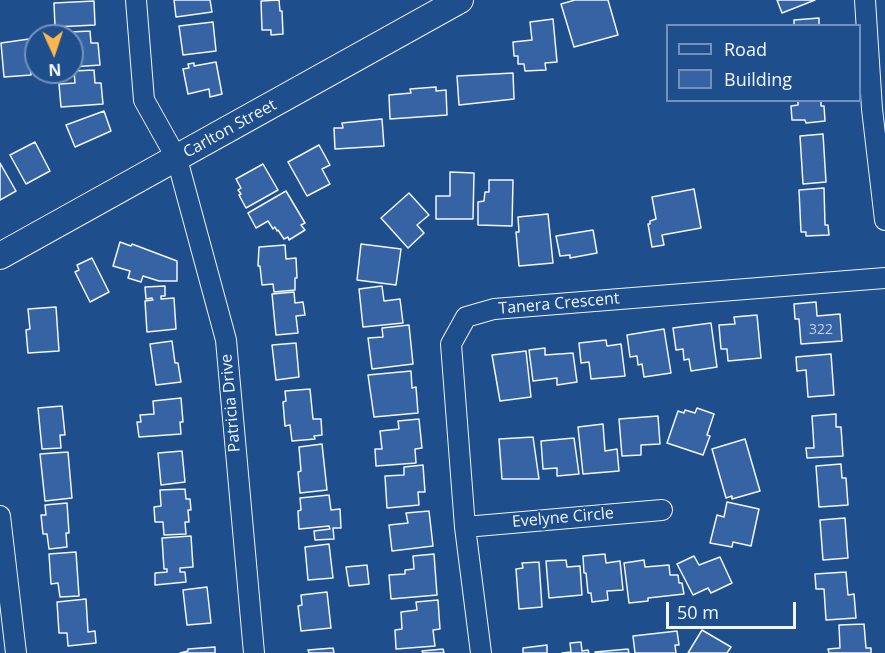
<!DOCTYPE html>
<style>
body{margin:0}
#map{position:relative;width:885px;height:653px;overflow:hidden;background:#1f4e8c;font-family:"Open Sans",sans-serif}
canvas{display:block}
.legend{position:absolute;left:666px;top:24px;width:195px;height:78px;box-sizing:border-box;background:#1f4e8c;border:2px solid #7391ba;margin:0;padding:8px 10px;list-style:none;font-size:18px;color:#f2f6ff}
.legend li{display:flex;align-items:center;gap:12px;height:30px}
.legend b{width:30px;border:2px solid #7391ba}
.north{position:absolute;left:24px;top:24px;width:60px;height:60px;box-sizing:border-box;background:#1f4e8c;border:2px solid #7391ba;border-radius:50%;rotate:177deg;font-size:16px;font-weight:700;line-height:24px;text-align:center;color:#f2f6ff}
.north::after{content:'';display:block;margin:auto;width:21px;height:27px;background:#ffb74d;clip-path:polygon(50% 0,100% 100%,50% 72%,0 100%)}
.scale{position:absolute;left:666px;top:602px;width:130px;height:27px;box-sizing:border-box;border:3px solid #f2f6ff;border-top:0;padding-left:8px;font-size:18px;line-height:21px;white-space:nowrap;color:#f2f6ff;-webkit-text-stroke:4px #1f4e8c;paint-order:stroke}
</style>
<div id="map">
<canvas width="885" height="653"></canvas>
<ul class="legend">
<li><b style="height:8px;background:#1f4e8c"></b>Road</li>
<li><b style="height:16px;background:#3563a3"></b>Building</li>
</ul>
<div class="north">N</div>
<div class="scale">50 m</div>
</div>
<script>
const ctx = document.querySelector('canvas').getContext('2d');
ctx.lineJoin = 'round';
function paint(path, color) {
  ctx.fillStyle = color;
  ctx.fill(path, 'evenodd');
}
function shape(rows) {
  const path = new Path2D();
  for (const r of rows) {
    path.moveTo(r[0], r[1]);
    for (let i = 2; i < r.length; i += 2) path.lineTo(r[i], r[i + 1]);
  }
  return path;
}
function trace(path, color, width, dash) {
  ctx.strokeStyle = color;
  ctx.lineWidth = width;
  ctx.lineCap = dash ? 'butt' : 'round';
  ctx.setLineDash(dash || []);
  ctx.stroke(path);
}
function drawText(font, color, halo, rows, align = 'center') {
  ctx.font = font + ' "Open Sans",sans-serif';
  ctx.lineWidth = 4.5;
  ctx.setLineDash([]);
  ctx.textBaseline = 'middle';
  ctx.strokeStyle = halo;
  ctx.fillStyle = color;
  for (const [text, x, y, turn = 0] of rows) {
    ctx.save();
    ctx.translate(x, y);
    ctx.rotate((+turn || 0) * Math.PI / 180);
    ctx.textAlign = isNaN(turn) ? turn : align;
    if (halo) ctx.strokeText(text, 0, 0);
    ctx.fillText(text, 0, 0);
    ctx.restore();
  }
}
const building = shape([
 [174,0,210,0,212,12,176,17,174,0],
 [279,0,280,11,282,11,283,34,271,35,271,30,262,30,261,1,279,0],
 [575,0,608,0,618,35,574,47,561,4,575,0],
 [777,0,815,0,782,13,777,0],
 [94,1,95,25,55,27,54,3,94,1],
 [819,18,819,26,794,26,794,20,819,18],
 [553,19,557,62,545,63,546,70,525,71,524,64,518,64,518,56,514,56,513,42,532,40,530,22,553,19],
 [213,22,216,51,183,55,179,26,213,22],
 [90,31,91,43,98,43,100,65,72,67,72,36,70,32,90,31],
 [29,39,31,75,4,77,1,43,29,39],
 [216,62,222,94,210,97,209,89,188,94,183,69,189,68,188,64,194,63,194,66,216,62],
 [94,70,95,83,101,83,103,104,61,107,59,84,75,83,74,71,94,70],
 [513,73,514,99,459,105,457,76,513,73],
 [436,87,436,91,446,90,447,115,390,119,389,95,411,93,410,89,436,87],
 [798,100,821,100,821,106,824,106,825,121,806,123,805,120,792,120,791,106,798,105,798,100],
 [104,111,111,131,75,147,66,125,104,111],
 [382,119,384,146,335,149,334,128,343,128,342,123,382,119],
 [823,134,826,182,803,184,800,136,823,134],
 [35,142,50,171,26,184,10,155,35,142],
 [319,145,330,165,322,169,330,184,307,196,288,162,319,145],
 [0,163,16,191,0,200,0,163],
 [263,164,278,190,246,208,239,195,241,194,238,190,241,188,236,179,263,164],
 [450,172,474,173,473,219,436,219,436,196,450,196,450,172],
 [489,180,513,180,512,226,478,225,478,202,484,201,485,192,489,192,489,180],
 [824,188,825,225,828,225,829,235,806,236,806,232,801,232,799,190,824,188],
 [694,189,701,228,662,235,664,245,652,247,648,224,650,224,650,221,656,219,652,197,694,189],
 [286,191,305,223,301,225,305,230,289,240,288,237,284,239,278,230,277,231,275,227,273,229,268,221,256,228,248,213,286,191],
 [409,193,429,215,417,225,424,233,408,248,381,218,409,193],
 [548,214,553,263,519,266,516,232,519,232,518,217,548,214],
 [593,230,597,253,570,258,570,255,560,256,556,236,593,230],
 [120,242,131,246,132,244,177,261,177,281,159,281,143,276,141,282,128,278,130,271,113,266,120,242],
 [361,244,401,249,396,285,357,280,361,244],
 [285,245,286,259,296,258,297,278,295,278,295,290,274,292,273,284,262,285,260,266,258,266,259,247,285,245],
 [92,258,109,292,90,302,75,272,79,270,77,265,92,258],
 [165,286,165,296,161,296,161,299,174,298,176,329,147,332,145,301,153,300,152,298,146,299,145,287,165,286],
 [382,286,384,301,400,299,403,323,363,327,359,289,382,286],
 [294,292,295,303,303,302,305,315,296,316,298,333,276,335,272,294,294,292],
 [816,302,817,316,840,314,842,341,801,344,799,319,795,319,794,304,816,302],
 [56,307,59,351,28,353,26,330,30,329,28,309,56,307],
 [757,315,761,358,728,361,727,349,721,349,719,325,735,324,734,317,757,315],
 [711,323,717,367,691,371,689,359,684,360,683,349,676,350,673,328,711,323],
 [409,325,413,364,372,369,368,338,383,337,382,328,409,325],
 [664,329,671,373,644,377,642,364,638,365,637,356,630,357,627,335,664,329],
 [606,340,607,346,621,344,625,376,591,379,589,362,581,363,579,343,606,340],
 [172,341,175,363,178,363,181,382,156,385,150,344,172,341],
 [296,343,299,377,276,380,272,345,296,343],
 [545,348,545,355,573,353,577,382,557,385,557,378,533,381,529,350,545,348],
 [526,351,531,397,500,401,492,355,526,351],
 [831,354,834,395,808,397,806,370,797,371,796,357,831,354],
 [411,371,412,388,416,387,418,413,374,417,368,375,411,371],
 [310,389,313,419,321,419,322,435,314,436,315,439,292,441,290,425,285,426,283,402,286,401,285,391,310,389],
 [181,398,183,422,180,422,181,434,139,437,137,422,141,422,140,415,154,414,153,401,181,398],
 [62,406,65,435,60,435,61,448,42,449,38,408,62,406],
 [697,408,714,414,707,435,710,436,703,455,667,443,678,411,684,413,685,410,695,413,697,408],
 [836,414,836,427,841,427,843,456,807,458,806,448,814,448,812,416,836,414],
 [658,416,660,444,641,445,641,455,622,456,619,419,658,416],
 [419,419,422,448,415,449,416,463,376,466,375,449,382,449,380,431,399,429,398,421,419,419],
 [603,424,605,451,617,449,619,471,583,474,578,427,603,424],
 [533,437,539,479,502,479,499,439,533,437],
 [574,438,579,474,557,476,557,468,543,469,541,441,574,438],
 [745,439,760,491,732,499,732,496,726,498,712,449,745,439],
 [322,444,327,490,300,493,298,472,301,471,299,447,322,444],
 [182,451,185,482,161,485,158,453,182,451],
 [68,452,72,498,45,501,40,454,68,452],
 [841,464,842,478,846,478,848,505,819,507,816,466,841,464],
 [423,465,425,492,418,492,419,505,387,508,385,476,404,475,404,467,423,465],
 [185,489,186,499,190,499,191,510,188,510,189,522,185,522,186,534,164,535,163,522,155,522,154,507,161,506,160,490,185,489],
 [329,495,331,510,340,509,341,528,333,528,334,539,315,540,314,531,330,529,329,526,299,529,298,511,301,510,300,498,329,495],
 [727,502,759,509,751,546,733,542,732,547,710,543,717,515,724,517,727,502],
 [67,503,69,533,66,533,67,547,49,549,47,534,43,534,41,515,46,515,45,505,67,503],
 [429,511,433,546,392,551,389,525,408,523,406,513,429,511],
 [845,518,848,558,823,560,820,520,845,518],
 [191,536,193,567,180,568,180,572,185,572,186,582,155,585,155,573,167,572,167,569,164,569,162,538,191,536],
 [329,544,333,578,308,580,305,547,329,544],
 [76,552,79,596,60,597,58,583,51,584,49,554,76,552],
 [434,554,437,595,391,599,389,575,405,574,405,570,414,569,413,556,434,554],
 [605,554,606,563,620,561,623,590,607,591,608,600,592,602,591,593,588,593,586,573,584,573,583,556,605,554],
 [694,556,699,565,720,557,732,583,711,593,708,588,693,595,677,564,694,556],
 [566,560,567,567,580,566,582,595,549,598,546,561,566,560],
 [644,560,645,567,669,565,670,575,678,575,679,583,682,583,684,594,648,598,648,601,629,603,624,563,644,560],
 [539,562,542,607,519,609,516,569,523,568,522,563,539,562],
 [367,565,369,584,349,586,346,567,367,565],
 [846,572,848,595,854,594,856,618,826,620,824,589,816,589,815,574,846,572],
 [207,587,211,623,187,625,183,590,207,587],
 [327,592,331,628,301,631,298,606,302,605,301,595,327,592],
 [86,599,88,632,95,631,96,643,68,646,67,633,59,633,57,602,86,599],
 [438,600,440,629,433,630,435,646,396,649,395,630,402,629,401,612,417,610,416,602,438,600],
 [864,624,866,648,871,648,871,653,829,653,828,649,840,648,839,625,864,624],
 [702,630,731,647,727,653,688,653,702,630],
 [677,631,679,645,675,645,676,653,635,653,633,636,677,631],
 [581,642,582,651,588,650,589,653,562,653,571,652,570,643,581,642],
 [547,645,547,653,523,653,523,648,547,645],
 [215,647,215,653,180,653,188,651,188,649,215,647],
 [333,648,334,653,309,653,308,650,333,648],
 [443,649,444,653,423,653,422,651,443,649],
 [628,649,629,653,595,653,595,652,628,649]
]);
paint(building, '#3563a3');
trace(building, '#f2f6ff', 1.5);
const minor = shape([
 [136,0,144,100,177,159,226,340,254,653],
 [865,0,872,109,885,220],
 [0,516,16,653],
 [465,527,662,510],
 [481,653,465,527,451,344,466,317,494,309,885,278]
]);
const major = shape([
 [0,256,460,0]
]);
trace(minor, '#f2f6ff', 22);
trace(major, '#f2f6ff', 28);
trace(minor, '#1f4e8c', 20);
trace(major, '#1f4e8c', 26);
drawText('14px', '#c3d1e8', null, [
 ["322",821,330]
]);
drawText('16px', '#f2f6ff', '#1f4e8c', [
 ["Carlton Street",230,129,-29],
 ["Tanera Crescent",559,304,-5],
 ["Patricia Drive",231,403,-95],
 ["Evelyne Circle",563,518,-5]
]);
</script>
